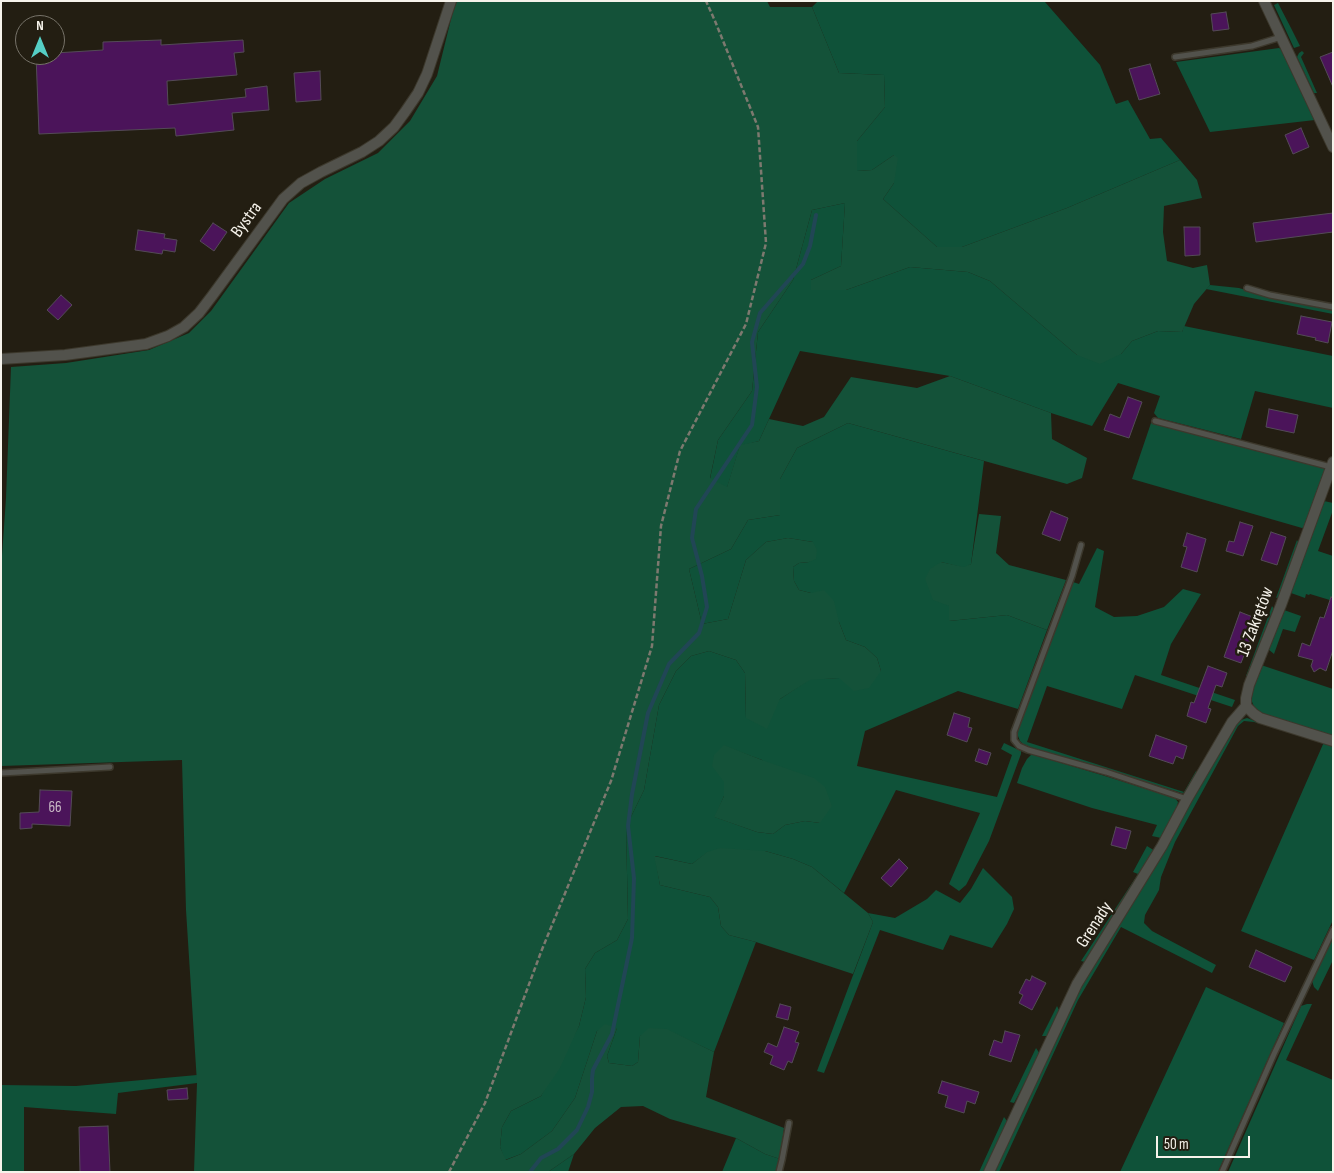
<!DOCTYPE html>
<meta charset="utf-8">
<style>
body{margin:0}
#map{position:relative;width:1334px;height:1173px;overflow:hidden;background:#231e12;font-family:"Sofia Sans Condensed",sans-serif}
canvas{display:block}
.frame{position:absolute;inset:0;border:2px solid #f6f3eb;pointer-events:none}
.north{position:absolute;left:15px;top:15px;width:50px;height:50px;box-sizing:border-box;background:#231e12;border:1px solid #777369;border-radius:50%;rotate:0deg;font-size:14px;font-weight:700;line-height:20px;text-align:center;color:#f6f3eb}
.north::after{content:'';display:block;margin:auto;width:18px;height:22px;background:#55cec5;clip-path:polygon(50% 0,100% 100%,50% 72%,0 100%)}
.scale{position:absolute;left:1156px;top:1136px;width:94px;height:22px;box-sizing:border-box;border:2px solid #f6f3eb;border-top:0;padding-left:6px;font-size:15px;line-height:18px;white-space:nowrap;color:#f6f3eb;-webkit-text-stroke:4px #231e12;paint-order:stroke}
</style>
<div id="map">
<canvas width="1334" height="1173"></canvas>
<div class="frame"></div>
<div class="north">N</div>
<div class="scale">50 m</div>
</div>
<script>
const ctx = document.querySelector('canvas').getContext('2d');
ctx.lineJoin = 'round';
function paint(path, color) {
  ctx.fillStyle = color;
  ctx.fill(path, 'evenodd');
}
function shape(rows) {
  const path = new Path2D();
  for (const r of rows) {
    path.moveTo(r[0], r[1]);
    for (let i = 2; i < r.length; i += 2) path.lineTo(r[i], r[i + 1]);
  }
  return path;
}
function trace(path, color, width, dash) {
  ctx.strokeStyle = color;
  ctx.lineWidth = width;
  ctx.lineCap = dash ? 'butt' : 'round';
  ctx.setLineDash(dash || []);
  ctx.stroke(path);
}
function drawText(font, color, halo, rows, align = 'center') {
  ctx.font = font + ' "Sofia Sans Condensed",sans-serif';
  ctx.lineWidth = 5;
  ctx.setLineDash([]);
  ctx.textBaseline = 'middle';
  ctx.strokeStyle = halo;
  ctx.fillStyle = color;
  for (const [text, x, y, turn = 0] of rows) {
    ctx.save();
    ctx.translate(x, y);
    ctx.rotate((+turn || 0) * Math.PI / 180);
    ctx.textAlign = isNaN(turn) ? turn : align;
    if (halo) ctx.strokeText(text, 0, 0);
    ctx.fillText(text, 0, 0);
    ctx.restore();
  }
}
paint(shape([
 [818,1,1046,1,1045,2,1100,65,1116,104,1128,100,1150,139,1161,138,1180,160,1067,208,962,247,937,247,883,199,894,183,894,155,872,170,857,171,857,141,885,107,884,75,839,73,812,7],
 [1278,3,1291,28,1300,46,1294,48,1274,5],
 [1279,48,1283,50,1315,120,1210,132,1176,62],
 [1302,51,1304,53,1301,57,1317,93,1314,93,1297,57,1299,53],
 [845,203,841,266,811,280,811,290,846,290,910,267,968,272,990,281,1077,355,1121,354,1132,341,1158,331,1182,332,1184,326,1333,356,1333,408,1255,391,1241,439,1158,418,1154,413,1160,396,1118,383,1092,426,1051,413,950,376,800,351,759,441,740,446,727,488,710,479,718,440,752,391,758,332,793,280,812,210],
 [1210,285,1239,288,1272,298,1333,310,1333,314,1206,289],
 [848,423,984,461,971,564,965,568,941,562,949,606,949,621,1007,615,1047,630,1018,709,958,691,865,731,857,766,997,797,1012,755,1001,749,1004,743,1021,751,1021,754,989,841,966,885,959,891,949,884,980,813,896,790,844,893,812,867,793,859,765,851,708,852,692,864,655,856,660,885,710,897,718,907,721,926,729,935,756,942,714,1052,667,1030,640,1036,638,1062,632,1066,609,1063,607,1056,617,1028,597,1031,575,1098,552,1131,521,1154,505,1160,500,1147,502,1127,511,1111,541,1096,579,1026,586,997,585,969,595,953,617,940,628,919,626,827,644,790,659,705,676,671,691,656,709,651,736,660,745,673,746,718,780,699,810,679,839,678,881,671,877,658,865,647,846,640,839,622,811,593,799,590,794,581,793,567,799,563,809,562,813,542,788,538,766,542,746,560,728,619,702,624,689,569,731,549,748,520,780,515,780,479,797,448],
 [724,746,762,760,820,823,805,821,785,825,773,834,757,832,715,817,724,796],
 [1151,423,1323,467,1325,471,1305,527,1302,528,1132,479],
 [1324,501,1333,503,1333,510,1318,551,1333,556,1333,601,1310,594,1309,595,1306,594,1305,598,1291,593],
 [1297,540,1299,543,1279,597,1276,598],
 [1097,548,1104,551,1095,607,1114,617,1137,616,1164,607,1183,589,1201,594,1171,644,1161,675,1235,700,1232,707,1135,675,1122,709,1047,686,1027,742,1184,792,1196,771,1197,773,1186,792,1182,793,1030,747,1023,744,1020,741,1018,736,1018,730,1073,582,1079,584],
 [1272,606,1274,609,1248,677,1246,676],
 [1284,610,1301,616,1295,632,1283,629,1274,654,1268,649,1283,611],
 [1261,665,1333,689,1333,737,1271,717,1260,712,1254,707,1250,696],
 [1247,718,1272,727,1254,722,1244,721,1238,726,1175,842,1161,877,1159,890,1145,915,1144,923,1152,931,1216,965,1212,973,1121,927,1078,1000,999,1172,995,1172,1065,1018,1086,977,1234,724,1238,721],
 [1324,742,1333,745,1333,920,1314,960,1241,931],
 [1031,755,1035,755,1105,776,1175,798,1178,802,1177,807,1161,838,1152,836,1157,825,1092,808,1017,783,1022,768,1027,759],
 [1147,846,1155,851,1085,962,1081,961,1138,874,1133,872],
 [983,868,1012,897,1014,909,1007,924,992,948,950,935,943,950,880,930,824,1073,817,1071,873,922,868,913,895,918,927,899,936,890,960,903,971,889],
 [1333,938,1333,960,1318,991,1314,987,1312,981],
 [1206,987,1284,1023,1218,1172,1120,1172],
 [1307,1004,1312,1004,1286,1060,1333,1080,1333,1172,1228,1172,1301,1006],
 [1057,1006,1059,1010,1047,1036,1042,1036],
 [1036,1048,1040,1054,1014,1103,1010,1102],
 [197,1075,197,1083,118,1093,116,1114,24,1107,24,1172,1,1172,1,1085,76,1086],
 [1004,1117,1007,1121,985,1172,979,1172],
 [736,1138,765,1154,780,1159,776,1172,722,1172],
 [574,1154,568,1172,548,1172]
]), '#0f5239');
paint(shape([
 [457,1,767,1,770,7,812,7,839,73,884,75,885,107,857,141,857,171,872,170,894,155,898,158,894,183,883,199,937,247,962,247,1067,208,1180,160,1197,180,1202,198,1164,206,1163,232,1167,261,1193,268,1207,265,1210,285,1194,304,1182,332,1158,331,1132,341,1121,354,1100,364,1077,355,990,281,968,272,910,267,846,290,811,290,811,280,841,266,845,203,812,210,793,280,758,332,752,391,718,440,710,478,727,487,740,445,759,441,769,419,803,426,824,417,851,377,917,388,950,376,1051,413,1052,439,1087,458,1082,478,1067,484,848,423,797,448,780,479,780,515,748,520,731,549,689,569,702,624,728,619,746,560,766,542,788,538,813,542,817,550,816,559,809,562,799,563,793,567,794,581,799,590,811,593,824,590,834,601,839,622,846,640,865,647,877,658,881,671,869,688,854,691,839,678,810,680,780,699,767,729,746,718,745,673,736,660,709,651,691,656,676,671,659,705,644,790,626,827,628,919,617,940,595,953,585,969,586,997,579,1026,560,1068,541,1096,511,1111,502,1127,500,1147,506,1160,521,1154,552,1131,575,1098,597,1031,605,1024,617,1028,607,1056,609,1063,632,1066,638,1062,640,1036,649,1028,667,1029,714,1052,706,1097,784,1128,780,1159,765,1154,736,1138,670,1119,643,1106,621,1107,595,1128,574,1154,548,1172,194,1172,197,1083,186,910,182,760,1,766,1,570,6,498,11,367,66,363,149,350,189,333,211,311,289,203,325,179,378,153,410,121,437,76,453,11],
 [979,514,1001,516,996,553,1009,565,1066,580,1047,630,1007,615,949,621,949,606,933,600,925,579,930,569,941,562,964,567,971,564],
 [724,745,762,760,814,778,825,787,832,806,820,823,805,821,785,825,773,834,757,832,714,817,724,796,724,782,712,766,714,755],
 [720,848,765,851,793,859,812,867,868,913,873,922,853,974,756,942,729,935,721,926,718,907,710,897,660,885,654,856,692,864,707,852]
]), '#145239');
trace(shape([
 [530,1172,541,1158,558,1149,577,1130,588,1107,592,1092,592,1078,593,1070,612,1034,632,938,634,878,628,826,632,794,648,713,669,664,699,633,707,607,702,576,692,538,696,509,752,425,757,387,752,342,760,313,803,264,810,246,816,215]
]), '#214655', 4);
const building = shape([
 [1226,12,1229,29,1213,31,1211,14,1226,12],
 [161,40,161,45,243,40,244,52,234,53,237,75,167,81,168,105,246,97,245,89,267,86,269,110,232,113,234,130,176,136,175,128,39,134,36,55,55,55,55,53,103,50,103,42,161,40],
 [1333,52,1333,87,1320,57,1333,52],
 [1150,64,1160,94,1139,100,1129,69,1150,64],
 [320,71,321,100,296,102,294,73,320,71],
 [1301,128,1309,147,1293,154,1285,135,1301,128],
 [1333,213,1333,232,1256,242,1253,223,1333,213],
 [213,223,227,232,214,251,200,241,213,223],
 [1184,227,1200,227,1200,255,1185,256,1184,227],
 [138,230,165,234,164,238,177,240,175,252,163,250,162,254,135,250,138,230],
 [61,295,72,305,58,320,47,310,61,295],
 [1301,316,1332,322,1328,343,1315,340,1316,338,1297,334,1301,316],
 [1128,397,1142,402,1129,438,1104,430,1110,414,1120,418,1128,397],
 [1269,409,1298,415,1294,433,1266,427,1269,409],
 [1051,511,1068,518,1060,541,1042,534,1051,511],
 [1240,522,1253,526,1243,556,1226,551,1229,541,1234,542,1240,522],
 [1271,532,1286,537,1277,565,1261,560,1271,532],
 [1187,533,1206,539,1197,572,1181,567,1187,547,1183,546,1187,533],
 [1331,597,1333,598,1333,650,1326,671,1320,668,1314,672,1311,666,1313,660,1298,656,1302,643,1310,646,1320,617,1324,618,1331,597],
 [1240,612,1258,619,1241,663,1224,657,1240,612],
 [1208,666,1227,673,1222,687,1216,685,1208,708,1211,709,1206,723,1187,716,1191,702,1194,703,1208,666],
 [954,713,970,718,968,727,972,728,967,742,947,735,954,713],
 [1156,735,1187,746,1183,759,1176,756,1173,764,1149,756,1156,735],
 [979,749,991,753,987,765,975,761,979,749],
 [40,790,72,791,70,826,32,824,32,828,20,829,20,813,39,812,40,790],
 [1116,827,1131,831,1126,849,1111,845,1116,827],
 [899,859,908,868,891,887,881,878,899,859],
 [1256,950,1292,967,1285,982,1249,967,1256,950],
 [1032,976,1046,983,1032,1010,1019,1003,1023,995,1019,993,1026,979,1030,981,1032,976],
 [780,1004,791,1007,788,1020,776,1017,780,1004],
 [784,1027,799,1032,795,1042,799,1043,792,1063,788,1061,784,1070,770,1064,773,1056,764,1052,768,1043,777,1047,784,1027],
 [1005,1031,1020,1035,1011,1062,989,1055,994,1040,1002,1043,1005,1031],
 [942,1081,979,1092,975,1104,967,1101,964,1113,945,1107,948,1096,938,1093,942,1081],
 [187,1088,188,1099,168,1100,167,1090,187,1088],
 [108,1126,110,1172,80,1172,79,1127,108,1126]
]);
paint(building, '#4b145a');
trace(building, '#544b57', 1);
const service = shape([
 [1175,57,1252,46,1281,37],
 [1247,288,1270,295,1333,307],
 [1155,421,1331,467],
 [1081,545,1072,576,1014,732,1014,740,1019,746,1028,750,1106,772,1187,799],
 [1,773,110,767],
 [779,1172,782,1160,789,1123],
 [1222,1172,1274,1054,1333,930]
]);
const minor = shape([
 [1264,1,1333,147],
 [1,359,65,355,146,344,168,336,184,327,199,313,212,296,283,199,301,183,321,172,362,152,379,141,394,127,405,112,418,93,427,74,447,13,451,1],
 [1333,462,1281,605,1249,685,1246,698,1246,706,1254,714,1260,718,1333,741],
 [989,1172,1077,984,1162,846,1187,799,1232,722,1246,706]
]);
trace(service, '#3c382c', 8);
trace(minor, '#3c382c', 12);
trace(shape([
 [449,1172,485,1103,541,952,611,781,652,646,661,526,680,451,746,324,766,243,758,127,715,21,706,1]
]), '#7d796f', 2.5, [5, 2.5]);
trace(service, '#52524c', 5);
trace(minor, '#52524c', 10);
drawText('15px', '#cbbbc7', null, [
 ["66",55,808]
]);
drawText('18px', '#f6f3eb', '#231e12', [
 ["Bystra",247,220,-54],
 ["13 Zakrętów",1256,622,-69],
 ["Grenady",1095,925,-57]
]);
</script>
